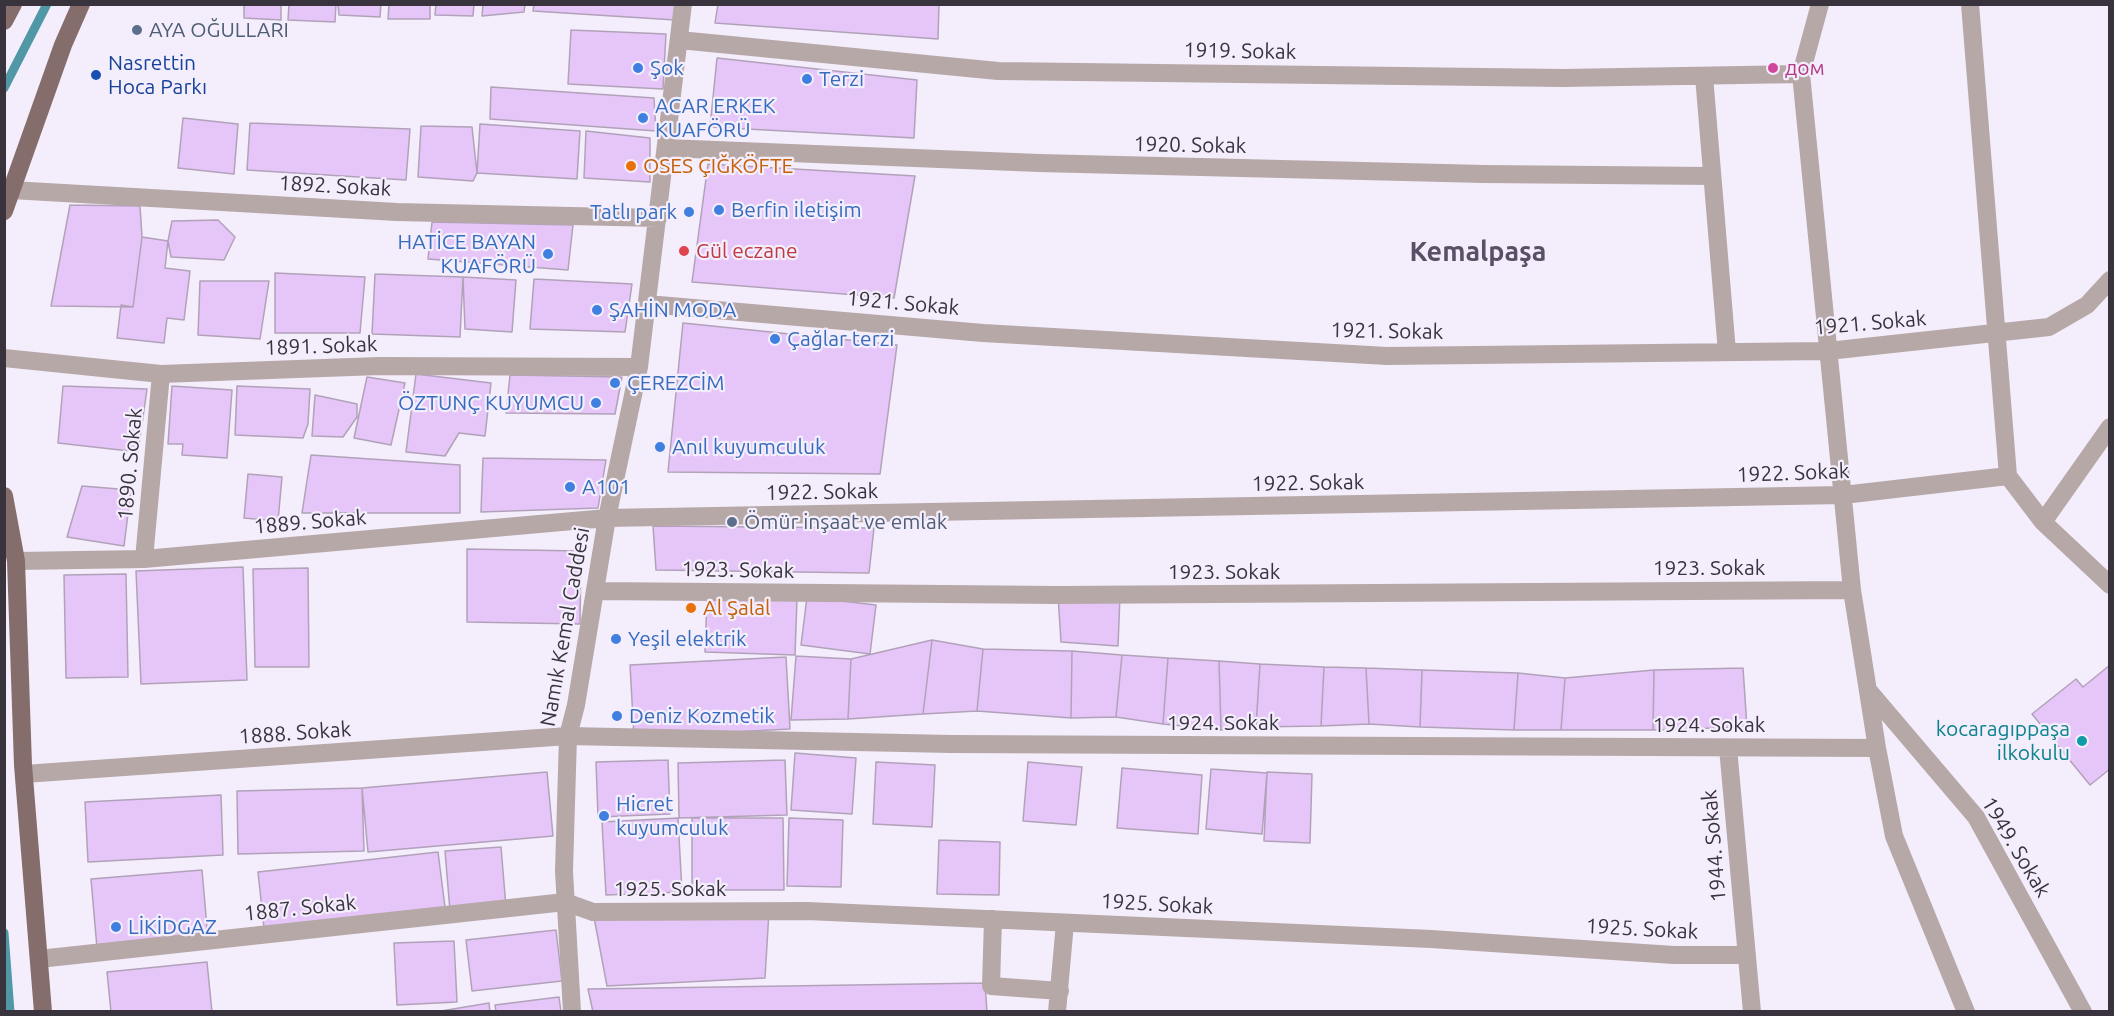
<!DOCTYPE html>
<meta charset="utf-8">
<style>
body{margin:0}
#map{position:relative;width:2114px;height:1016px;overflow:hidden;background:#f4edfc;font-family:Ubuntu,sans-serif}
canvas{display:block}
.frame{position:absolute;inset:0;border:6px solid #38333d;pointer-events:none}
</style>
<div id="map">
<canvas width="2114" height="1016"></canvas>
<div class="frame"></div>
</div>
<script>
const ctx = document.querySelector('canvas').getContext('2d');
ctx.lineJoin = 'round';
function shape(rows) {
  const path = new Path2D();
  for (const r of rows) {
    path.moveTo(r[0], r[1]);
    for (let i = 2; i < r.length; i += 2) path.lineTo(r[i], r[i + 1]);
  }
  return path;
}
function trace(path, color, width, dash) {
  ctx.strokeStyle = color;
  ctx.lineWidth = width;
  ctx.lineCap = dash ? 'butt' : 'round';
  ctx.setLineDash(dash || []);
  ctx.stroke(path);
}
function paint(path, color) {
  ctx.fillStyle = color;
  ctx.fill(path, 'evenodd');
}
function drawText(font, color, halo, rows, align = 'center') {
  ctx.font = font + ' Ubuntu,sans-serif';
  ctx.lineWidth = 4.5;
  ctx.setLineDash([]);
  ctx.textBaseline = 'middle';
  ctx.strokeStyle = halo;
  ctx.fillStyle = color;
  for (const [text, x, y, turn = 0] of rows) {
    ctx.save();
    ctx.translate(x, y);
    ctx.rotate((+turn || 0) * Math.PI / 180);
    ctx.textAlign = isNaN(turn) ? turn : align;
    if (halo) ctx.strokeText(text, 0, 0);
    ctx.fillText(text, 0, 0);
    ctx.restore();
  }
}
trace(shape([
 [4,88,47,4],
 [4,933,10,1012]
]), '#5098a5', 9);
const building = shape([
 [244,4,281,4,281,20,244,18,244,4],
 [289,4,336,4,335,22,288,20,289,4],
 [338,4,381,4,380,17,339,15,338,4],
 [389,4,430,4,430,19,388,19,389,4],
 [436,4,474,4,473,16,435,15,436,4],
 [483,4,525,4,524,12,482,16,483,4],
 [534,4,676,4,675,20,533,11,534,4],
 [718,4,939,4,938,39,715,23,718,4],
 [571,30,666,34,663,89,568,84,571,30],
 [717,58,917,80,914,138,710,127,717,58],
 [491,87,654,98,656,131,490,119,491,87],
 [183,118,238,124,234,174,178,168,183,118],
 [250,123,410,129,406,180,247,170,250,123],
 [480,124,580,131,577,179,477,173,480,124],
 [421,126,472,127,477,173,473,181,418,177,421,126],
 [586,131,650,138,650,182,584,178,586,131],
 [708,164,915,176,894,298,692,282,708,164],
 [70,205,140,206,142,237,133,307,51,306,70,205],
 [218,220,235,237,224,260,171,257,168,241,172,221,218,220],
 [432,222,573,225,568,270,428,259,432,222],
 [142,237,168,241,165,268,190,271,184,320,167,318,164,343,117,338,121,305,133,307,142,237],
 [275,273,365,277,360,333,275,333,275,273],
 [375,274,463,277,460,337,372,334,375,274],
 [463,277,516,280,512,332,465,329,463,277],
 [534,279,632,284,625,332,530,329,534,279],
 [200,281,269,281,260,339,198,335,200,281],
 [683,323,897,345,880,474,668,472,683,323],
 [416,374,491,383,485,436,459,433,445,456,406,452,416,374],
 [510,375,622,377,615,414,506,413,510,375],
 [367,377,405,383,391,445,354,438,367,377],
 [63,386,147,389,138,452,58,443,63,386],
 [172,386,232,390,227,458,182,455,183,444,168,444,172,386],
 [237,386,310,389,308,424,303,438,235,435,237,386],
 [315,395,357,404,357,417,343,437,312,436,315,395],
 [311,455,460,465,460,513,302,513,311,455],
 [483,458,606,460,598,508,481,512,483,458],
 [248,474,282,477,278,521,244,518,248,474],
 [82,486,131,490,124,546,67,537,82,486],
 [653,526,874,528,869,573,656,570,653,526],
 [467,549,581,551,580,624,467,622,467,549],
 [243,567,247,680,141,684,136,571,243,567],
 [308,568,309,667,255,667,253,569,308,568],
 [126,574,128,677,66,678,64,575,126,574],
 [1058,595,1120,595,1118,646,1061,642,1058,595],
 [707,596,797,599,795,655,705,652,707,596],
 [807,597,876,605,870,654,801,645,807,597],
 [932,640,923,714,848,719,851,659,932,640],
 [932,640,983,649,977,711,923,714,932,640],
 [983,649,1072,651,1071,718,977,711,983,649],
 [1072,651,1122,655,1116,717,1071,718,1072,651],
 [1122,655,1168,658,1163,724,1116,717,1122,655],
 [796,656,851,659,848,719,791,720,796,656],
 [786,657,790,729,634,737,630,665,786,657],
 [1168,658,1219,661,1221,730,1163,724,1168,658],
 [1219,661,1260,664,1256,727,1221,730,1219,661],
 [1260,664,1324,667,1321,726,1256,727,1260,664],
 [2110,665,2110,769,2090,785,2032,714,2076,679,2083,687,2110,665],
 [1324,667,1366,668,1369,724,1321,726,1324,667],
 [1366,668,1422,670,1420,727,1369,724,1366,668],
 [1743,668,1747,727,1653,730,1654,670,1743,668],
 [1422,670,1518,673,1514,730,1420,727,1422,670],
 [1654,670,1653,730,1561,730,1565,678,1654,670],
 [1518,673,1565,678,1561,730,1514,730,1518,673],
 [795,753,856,758,852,814,791,810,795,753],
 [668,760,670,814,598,817,596,762,668,760],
 [785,760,787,815,679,818,678,763,785,760],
 [876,762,935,765,932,827,873,824,876,762],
 [1028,762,1082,767,1076,825,1023,821,1028,762],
 [1122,768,1202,775,1198,834,1117,828,1122,768],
 [1211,769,1267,773,1262,834,1206,829,1211,769],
 [547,772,553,836,368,852,362,788,547,772],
 [1267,772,1312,774,1310,843,1264,841,1267,772],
 [362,788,364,851,238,854,237,791,362,788],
 [221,795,223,855,88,862,85,802,221,795],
 [678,818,682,892,606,895,602,822,678,818],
 [692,818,783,818,784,890,692,890,692,818],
 [789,818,843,820,841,887,787,886,789,818],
 [939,840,1000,842,999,895,937,894,939,840],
 [501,847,506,907,450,911,445,851,501,847],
 [438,852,445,907,264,928,258,872,438,852],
 [202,870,208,939,97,948,91,879,202,870],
 [769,911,765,978,607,986,593,912,769,911],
 [556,930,562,981,472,991,466,940,556,930],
 [454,941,457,1002,397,1005,394,943,454,941],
 [207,962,212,1012,111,1012,107,972,207,962],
 [985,983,987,1012,593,1012,588,989,985,983],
 [559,997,561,1012,496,1012,495,1005,559,997],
 [489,1003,490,1012,435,1012,489,1003]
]);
paint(building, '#e6c5f8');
trace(building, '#b1a2b9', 1.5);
trace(shape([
 [1820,4,1801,74,1852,590,1877,748,1894,836,1966,1012],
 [1970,4,2008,476,2043,522,2110,585],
 [679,40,998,71,1563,78,1801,74],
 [1704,76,1727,352],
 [666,148,1039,163,1484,174,1712,176],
 [11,190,397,212,658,218],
 [647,304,983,333,1387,356,1828,351,2049,327,2087,305,2110,280],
 [4,358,161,374,379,366,639,367],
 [2043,522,2110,427],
 [144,559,161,374],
 [16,561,144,559,607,518,1843,495,2008,476],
 [595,591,1058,595,1852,590],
 [1868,690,1976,817,2083,1012],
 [1728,748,1752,1012],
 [24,774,568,736,951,744,1877,748],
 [993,919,991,986,1060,991],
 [39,959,565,902,593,912,807,911,1431,939,1674,955,1747,955],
 [572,1012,564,871,568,736,576,705,607,518,639,367,683,4],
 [1057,1012,1065,923]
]), '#b6a8a7', 18);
trace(shape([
 [4,21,13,4],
 [4,211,63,45,81,4],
 [4,496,16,561,23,765,43,1012]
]), '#856d6b', 18);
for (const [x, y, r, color] of [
 [137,30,6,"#5c6f8a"],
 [638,68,6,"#3f7fe0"],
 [1773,68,6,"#d1479c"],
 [96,75,6,"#1a4fb4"],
 [807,79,6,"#3f7fe0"],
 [643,118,6,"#3f7fe0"],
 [631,166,6,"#e8710a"],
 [719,210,6,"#3f7fe0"],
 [689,212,6,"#3f7fe0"],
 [684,251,6,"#e0444e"],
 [548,254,6,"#3f7fe0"],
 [597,310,6,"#3f7fe0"],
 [775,339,6,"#3f7fe0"],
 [615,383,6,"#3f7fe0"],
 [596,403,6,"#3f7fe0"],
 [660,447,6,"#3f7fe0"],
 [570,487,6,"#3f7fe0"],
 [732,522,6,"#5c6f8a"],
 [691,608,6,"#e8710a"],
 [616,639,6,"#3f7fe0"],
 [617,716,6,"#3f7fe0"],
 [2082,741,6,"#0f9aa8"],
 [604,816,6,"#3f7fe0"],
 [116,927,6,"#3f7fe0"]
]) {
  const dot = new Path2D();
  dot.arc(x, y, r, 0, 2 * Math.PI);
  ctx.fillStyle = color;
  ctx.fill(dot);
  trace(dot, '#f4edfc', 2);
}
drawText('21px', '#4e5e75', '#f4edfc', [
 ["AYA OĞULLARI",149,30],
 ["Ömür inşaat ve emlak",744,522]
], 'left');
drawText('21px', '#38333d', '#f4edfc', [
 ["1919. Sokak",1240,51,1],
 ["1920. Sokak",1190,145,1],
 ["1892. Sokak",335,186,3],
 ["1921. Sokak",903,303,5],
 ["1921. Sokak",1870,323,-5],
 ["1921. Sokak",1387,331,1],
 ["1891. Sokak",321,346,-2],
 ["1890. Sokak",130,464,-85],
 ["1922. Sokak",1793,473,-2],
 ["1922. Sokak",1308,483,-1],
 ["1922. Sokak",822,492,-1],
 ["1889. Sokak",310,522,-5],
 ["1923. Sokak",1709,568],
 ["1923. Sokak",738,570,1],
 ["1923. Sokak",1224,572],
 ["Namık Kemal Caddesi",565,627,-80],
 ["1924. Sokak",1223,723],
 ["1924. Sokak",1709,725],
 ["1888. Sokak",295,733,-4],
 ["1944. Sokak",1714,846,-95],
 ["1949. Sokak",2016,847,59],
 ["1925. Sokak",670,889],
 ["1925. Sokak",1157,904,3],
 ["1887. Sokak",300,908,-6],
 ["1925. Sokak",1642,929,3]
]);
drawText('21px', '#164399', '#f4edfc', [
 ["Nasrettin",108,63],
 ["Hoca Parkı",108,87]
], 'left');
drawText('21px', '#366cbe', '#f4edfc', [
 ["Şok",650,68],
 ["Terzi",819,79],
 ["ACAR ERKEK",655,106],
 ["KUAFÖRÜ",655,130],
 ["Berfin iletişim",731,210],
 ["Tatlı park",677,212,"right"],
 ["HATİCE BAYAN",536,242,"right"],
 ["KUAFÖRÜ",536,266,"right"],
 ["ŞAHİN MODA",609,310],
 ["Çağlar terzi",787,339],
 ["ÇEREZCİM",627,383],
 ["ÖZTUNÇ KUYUMCU",584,403,"right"],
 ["Anıl kuyumculuk",672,447],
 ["A101",582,487],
 ["Yeşil elektrik",628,639],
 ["Deniz Kozmetik",629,716],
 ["Hicret",616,804],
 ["kuyumculuk",616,828],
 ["LİKİDGAZ",128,927]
], 'left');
drawText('21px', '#b23c85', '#f4edfc', [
 ["дом",1785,68]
], 'left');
drawText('21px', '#c56008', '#f4edfc', [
 ["OSES ÇIĞKÖFTE",643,166],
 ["Al Şalal",703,608]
], 'left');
drawText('21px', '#be3a42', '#f4edfc', [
 ["Gül eczane",696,251]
], 'left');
drawText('21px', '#0d838f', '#f4edfc', [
 ["kocaragıppaşa",2070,729],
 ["ilkokulu",2070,753]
], 'right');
drawText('bold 27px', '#5a4f64', '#f4edfc', [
 ["Kemalpaşa",1478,252]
]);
</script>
